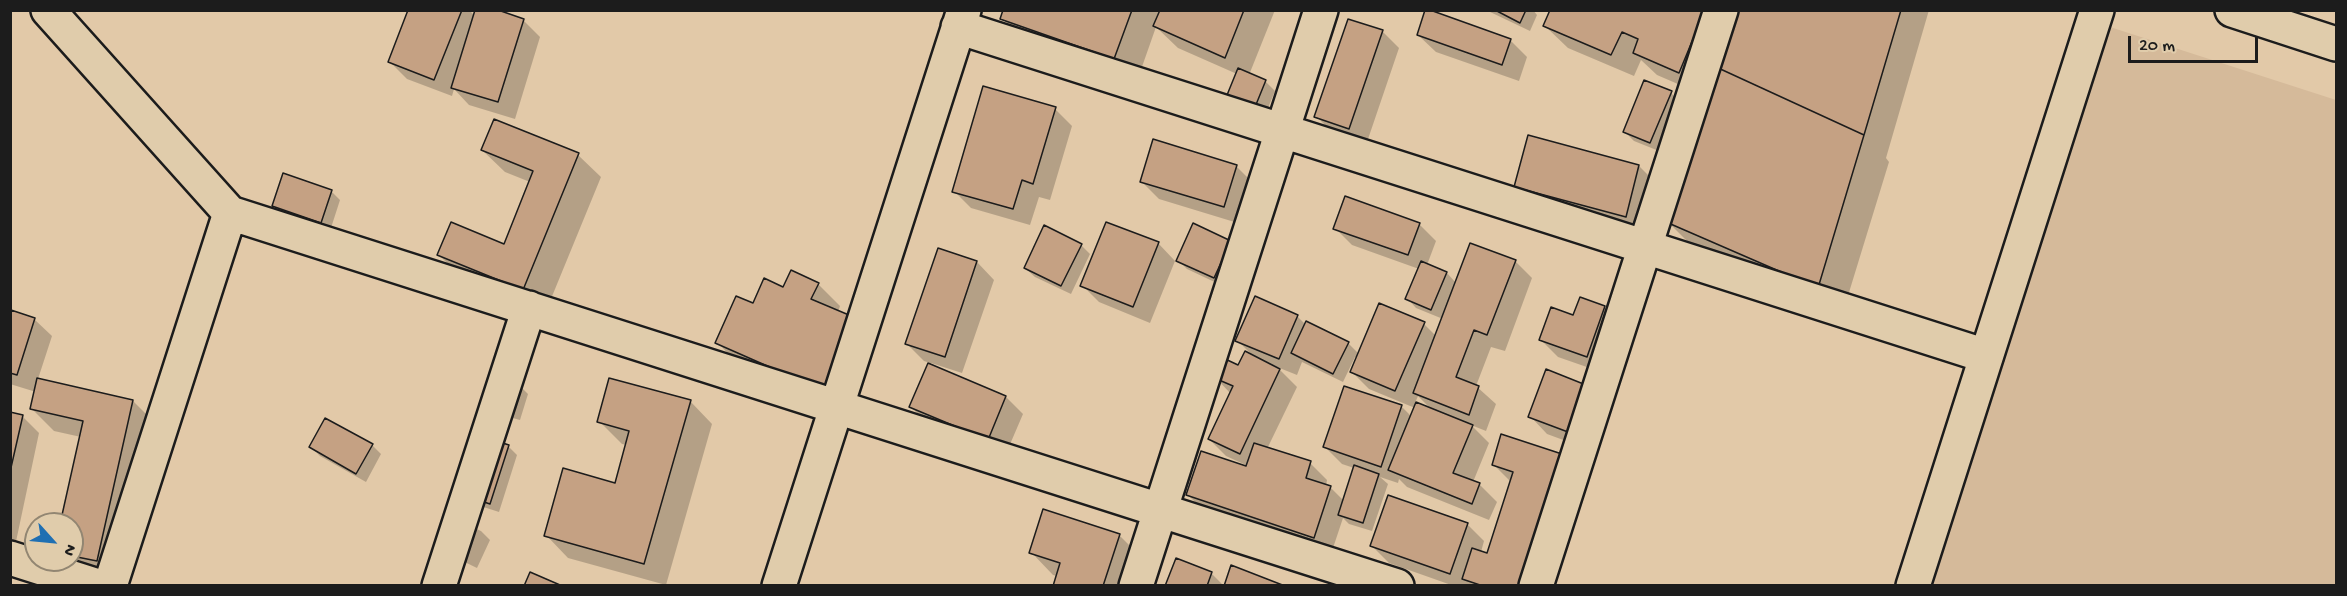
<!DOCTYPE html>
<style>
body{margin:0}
#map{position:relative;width:2347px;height:596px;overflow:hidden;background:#e2c9a8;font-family:"Gochi Hand",sans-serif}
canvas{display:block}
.frame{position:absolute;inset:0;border:12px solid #1c1c1c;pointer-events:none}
.north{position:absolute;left:24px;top:512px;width:60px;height:60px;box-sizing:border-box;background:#e0ccab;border:2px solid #928672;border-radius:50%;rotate:117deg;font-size:16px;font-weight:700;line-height:24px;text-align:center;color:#1c1c1c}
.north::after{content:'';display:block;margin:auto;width:21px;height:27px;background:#1f6fb2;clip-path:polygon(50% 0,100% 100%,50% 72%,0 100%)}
.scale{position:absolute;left:2128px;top:36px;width:130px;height:27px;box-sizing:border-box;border:3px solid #1c1c1c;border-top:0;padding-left:8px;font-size:18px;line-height:21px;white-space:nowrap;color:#1c1c1c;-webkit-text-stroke:4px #e0ccab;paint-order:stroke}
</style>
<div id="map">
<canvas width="2347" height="596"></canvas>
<div class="frame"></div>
<div class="north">N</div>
<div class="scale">20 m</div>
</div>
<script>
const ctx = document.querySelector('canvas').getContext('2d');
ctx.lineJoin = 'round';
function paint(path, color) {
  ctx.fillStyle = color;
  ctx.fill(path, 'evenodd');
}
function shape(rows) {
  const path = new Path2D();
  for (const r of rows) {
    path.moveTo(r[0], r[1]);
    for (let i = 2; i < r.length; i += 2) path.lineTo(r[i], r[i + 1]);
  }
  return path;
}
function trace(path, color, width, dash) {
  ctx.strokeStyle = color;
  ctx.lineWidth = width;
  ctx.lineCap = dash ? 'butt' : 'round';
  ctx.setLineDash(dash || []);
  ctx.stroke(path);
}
paint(shape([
 [2110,27,2336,100,2336,585,1927,586]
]), '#d5ba9a');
paint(shape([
 [410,10,469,10,475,16,523,20,540,37,515,119,469,105,454,89,452,96,407,79,390,62],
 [1005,10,1275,10,1249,75,1265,81,1275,91,1263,120,1237,74,1178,48,1156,27,1137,81,1024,41,1002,18],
 [1533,10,1537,15,1530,31,1488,11],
 [1737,10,1929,10,1886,158,1889,162,1843,312,1693,247,1668,222,1701,94,1657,75,1641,60,1634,76,1568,48,1545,26],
 [1382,31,1399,48,1366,145,1333,133,1316,116],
 [1418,35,1510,40,1527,57,1519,81,1436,52],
 [1671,93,1680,102,1659,151,1634,141,1625,132],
 [1055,109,1072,126,1050,200,1039,197,1030,225,971,208,954,191],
 [482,150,578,155,601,177,546,311,461,277,439,255,505,246,530,182,505,172],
 [1236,166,1253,183,1241,224,1159,199,1142,182],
 [1639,166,1656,183,1643,233,1533,203,1516,186],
 [331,191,340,200,330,231,283,215,274,205],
 [1419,224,1436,241,1427,265,1447,273,1456,283,1515,261,1532,278,1505,351,1491,347,1476,386,1496,404,1486,431,1471,425,1489,443,1473,482,1479,484,1497,502,1489,520,1407,487,1399,479,1398,483,1380,477,1388,484,1372,531,1349,524,1343,518,1331,554,1205,512,1188,495,1248,466,1226,456,1209,439,1231,394,1214,376,1239,367,1253,356,1237,340,1297,316,1306,325,1348,343,1359,354,1424,324,1436,336,1443,319,1416,308,1407,298,1419,269,1352,245,1335,228],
 [1355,357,1358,358,1352,372,1369,389,1415,408,1412,417,1401,406,1325,447,1342,464,1354,468,1344,501,1330,487,1326,486,1327,480,1310,463,1267,449,1297,387,1277,367,1297,375,1302,362,1343,382],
 [1418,396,1432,410,1415,403],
 [1231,242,1223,286,1187,269,1178,260],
 [1158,243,1175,261,1150,323,1099,302,1082,285],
 [1081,245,1090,254,1071,294,1035,277,1025,268],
 [939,250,977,262,994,280,962,373,931,363,930,365,1006,397,1023,414,1005,456,928,424,911,407,930,363,924,361,907,344],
 [818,284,840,306,838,312,855,319,877,342,846,412,739,365,717,342,754,305,784,289],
 [1581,299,1605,308,1622,325,1604,373,1558,357,1540,339,1574,317],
 [12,312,34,319,52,336,38,379,133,401,155,423,119,583,65,560,72,560,72,524,61,524,81,437,54,431,32,409,36,392,10,384],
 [1546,371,1585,448,1547,434,1530,416],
 [519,385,528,394,520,420,498,414],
 [690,401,712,424,666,585,568,558,546,535,616,485,627,445,622,444,599,421],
 [10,414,22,416,39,433,14,551,10,550],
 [372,445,381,454,366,482,320,456,311,447],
 [508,446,517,455,499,512,468,502],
 [1565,456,1546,586,1454,586,1389,563,1372,546,1467,524,1484,541,1481,552,1488,554,1511,482,1494,465],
 [453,518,481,531,490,540,477,568,450,555],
 [1119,535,1141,557,1132,586,1054,586,1057,576,1053,575,1031,552],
 [1211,573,1224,586,1167,586]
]), '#0003');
const building = shape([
 [408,10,462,10,434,80,388,62,408,10],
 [475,10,498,10,524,19,498,102,451,88,475,10],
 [1003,10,1132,10,1114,59,1000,19,1003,10],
 [1160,10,1244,10,1225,58,1153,26,1160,10],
 [1425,10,1430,10,1511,39,1502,65,1417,35,1425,10],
 [1495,10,1526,10,1520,23,1495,10],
 [1550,10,1705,10,1679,73,1633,53,1638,39,1622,32,1611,55,1543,26,1550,10],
 [1735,10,1901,10,1864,135,1716,67,1735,10],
 [1348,19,1383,30,1349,129,1314,117,1348,19],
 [1716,67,1864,135,1818,288,1666,222,1716,67],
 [1238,68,1266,80,1253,112,1225,100,1238,68],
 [1644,80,1672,91,1650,143,1623,132,1644,80],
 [983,86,1056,107,1033,184,1022,180,1013,209,952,192,983,86],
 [494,119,579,153,523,290,437,255,451,222,504,244,533,171,481,150,494,119],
 [1528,135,1639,165,1626,217,1514,187,1528,135],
 [1153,139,1237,165,1224,207,1140,182,1153,139],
 [283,173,332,190,321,223,272,206,283,173],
 [1345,196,1420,223,1408,255,1333,229,1345,196],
 [1106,222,1159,242,1133,307,1080,286,1106,222],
 [1193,223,1231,241,1214,278,1176,261,1193,223],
 [1044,225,1082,244,1061,286,1024,268,1044,225],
 [1470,243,1516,260,1487,335,1474,330,1456,377,1479,386,1469,415,1413,393,1470,243],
 [938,248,977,261,945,357,905,344,938,248],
 [1421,261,1447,272,1431,310,1405,299,1421,261],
 [791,270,819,283,811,299,856,318,824,391,715,343,736,296,753,303,764,278,783,287,791,270],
 [1255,296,1298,315,1279,359,1235,341,1255,296],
 [1580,297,1605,306,1587,357,1539,340,1551,307,1573,315,1580,297],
 [1379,303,1425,322,1395,391,1350,372,1379,303],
 [11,310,35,318,17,375,10,373,11,310],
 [1306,321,1349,342,1333,374,1291,353,1306,321],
 [1245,351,1280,369,1240,454,1208,439,1233,386,1212,377,1221,357,1238,365,1245,351],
 [928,363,1006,396,988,440,909,407,928,363],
 [1546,369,1586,385,1568,432,1528,417,1546,369],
 [37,378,133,400,97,561,72,556,72,524,60,524,83,421,30,409,37,378],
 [609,378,691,400,644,564,544,536,563,468,615,483,629,431,597,422,609,378],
 [1344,386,1402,405,1381,467,1323,447,1344,386],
 [1416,402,1473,425,1453,473,1480,483,1472,504,1388,470,1416,402],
 [10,412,23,415,10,472,10,412],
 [325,418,373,444,356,474,309,447,325,418],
 [1501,434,1565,455,1523,586,1483,586,1462,579,1472,548,1487,553,1513,472,1492,465,1501,434],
 [477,435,509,445,490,504,457,493,477,435],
 [1254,443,1311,461,1306,478,1331,486,1314,538,1186,495,1201,451,1246,466,1254,443],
 [1354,465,1379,474,1363,523,1338,515,1354,465],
 [1388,495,1468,523,1450,574,1370,546,1388,495],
 [1043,509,1120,534,1103,586,1053,586,1060,563,1029,553,1043,509],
 [1176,558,1212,572,1207,586,1165,586,1176,558],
 [1231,565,1285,586,1224,586,1231,565],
 [530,572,560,585,560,586,524,586,530,572]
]);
paint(building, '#c5a183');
trace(building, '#1c1c1c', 1.5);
const minor = shape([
 [48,10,230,213,1397,586],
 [2232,10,2336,44],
 [958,27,1986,356],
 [10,558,98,586],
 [110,586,230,213],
 [439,586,529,308],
 [779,586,964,10],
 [1136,586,1321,10],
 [1536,586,1721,10]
]);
const tertiary = shape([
 [1913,586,2097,10]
]);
trace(minor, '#1c1c1c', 38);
trace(tertiary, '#1c1c1c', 38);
trace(minor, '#e0ccab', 33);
trace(tertiary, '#e0ccab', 33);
</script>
